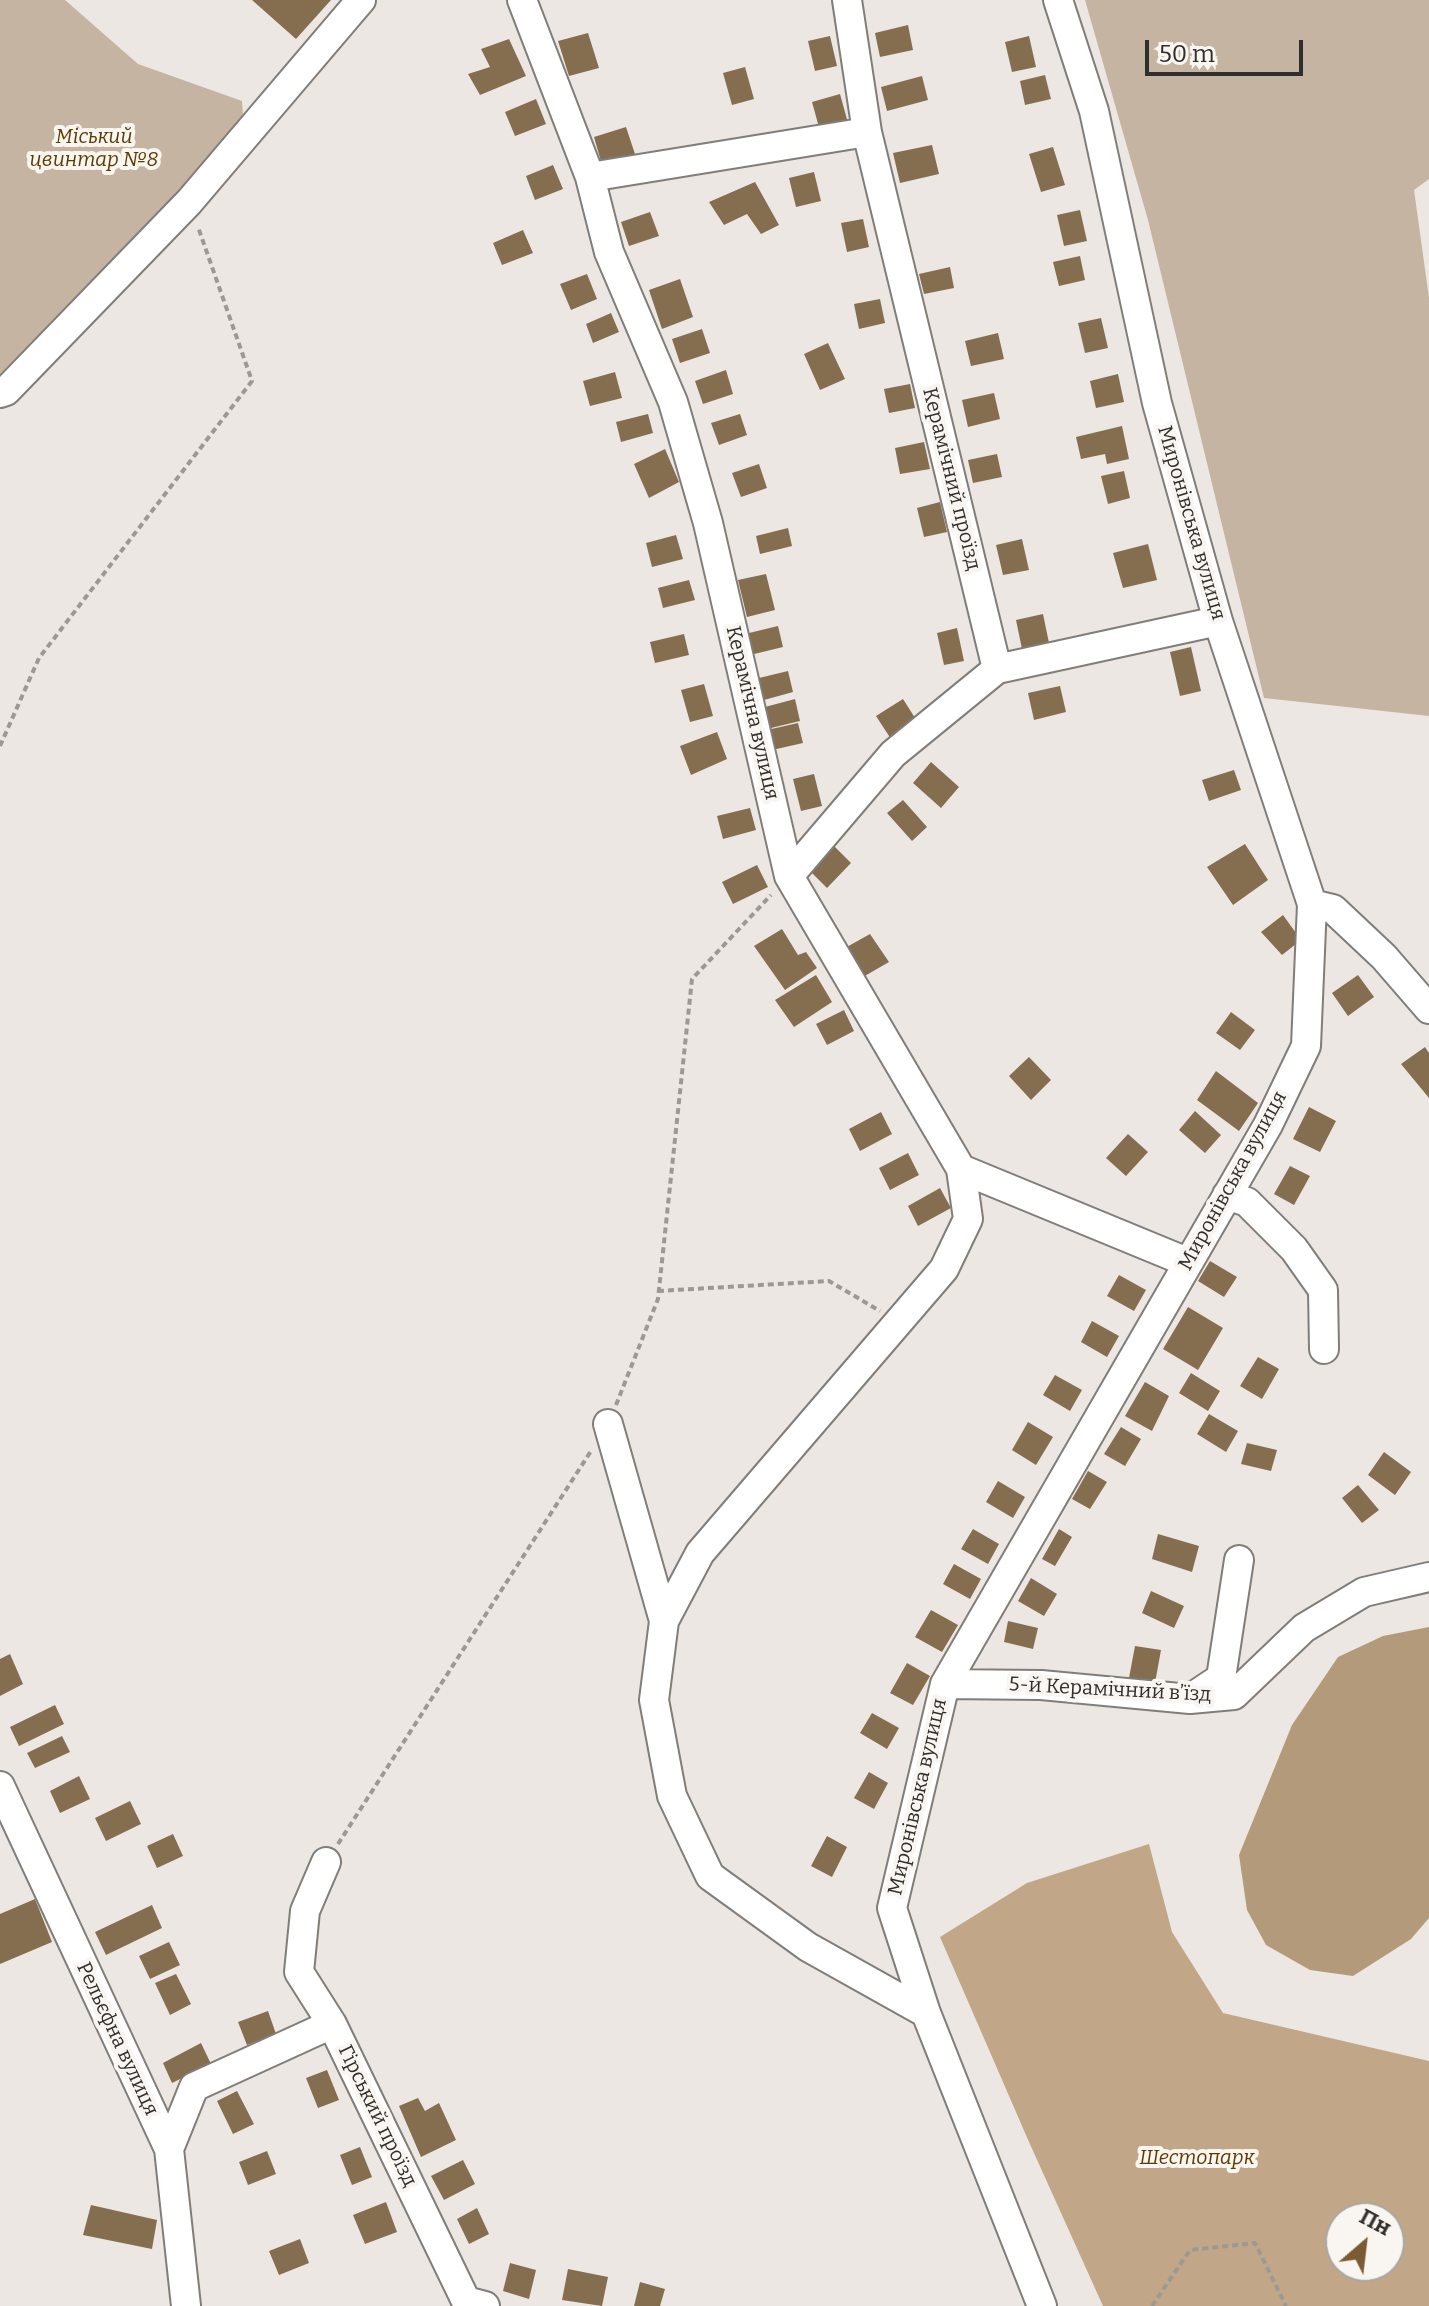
<!DOCTYPE html>
<meta charset="utf-8">
<style>
body{margin:0}
#map{position:relative;width:1429px;height:2306px;overflow:hidden;background:#ece7e2;font-family:Bitter,serif}
canvas{display:block}
.north{position:absolute;left:1325px;top:2202px;width:80px;height:80px;box-sizing:border-box;background:#f9f5f0;border:2px solid #a9a6a2;border-radius:50%;rotate:28deg;font-size:22px;font-weight:700;line-height:32px;text-align:center;color:#312f2d}
.north::after{content:'';display:block;margin:auto;width:28px;height:36px;background:#7b5b31;clip-path:polygon(50% 0,100% 100%,50% 72%,0 100%)}
.scale{position:absolute;left:1145px;top:40px;width:158px;height:36px;box-sizing:border-box;border:4px solid #312f2d;border-top:0;padding-left:10px;font-size:24px;line-height:28px;white-space:nowrap;color:#312f2d;-webkit-text-stroke:6px #f9f5f0;paint-order:stroke}
</style>
<div id="map">
<canvas width="1429" height="2306"></canvas>
<div class="north">Пн</div>
<div class="scale">50 m</div>
</div>
<script>
const ctx = document.querySelector('canvas').getContext('2d');
ctx.lineJoin = 'round';
function paint(path, color) {
  ctx.fillStyle = color;
  ctx.fill(path, 'evenodd');
}
function shape(rows) {
  const path = new Path2D();
  for (const r of rows) {
    path.moveTo(r[0], r[1]);
    for (let i = 2; i < r.length; i += 2) path.lineTo(r[i], r[i + 1]);
  }
  return path;
}
function trace(path, color, width, dash) {
  ctx.strokeStyle = color;
  ctx.lineWidth = width;
  ctx.lineCap = dash ? 'butt' : 'round';
  ctx.setLineDash(dash || []);
  ctx.stroke(path);
}
function drawText(font, color, halo, rows, align = 'center') {
  ctx.font = font + ' Bitter,serif';
  ctx.lineWidth = 8;
  ctx.setLineDash([]);
  ctx.textBaseline = 'middle';
  ctx.strokeStyle = halo;
  ctx.fillStyle = color;
  for (const [text, x, y, turn = 0] of rows) {
    ctx.save();
    ctx.translate(x, y);
    ctx.rotate((+turn || 0) * Math.PI / 180);
    ctx.textAlign = isNaN(turn) ? turn : align;
    if (halo) ctx.strokeText(text, 0, 0);
    ctx.fillText(text, 0, 0);
    ctx.restore();
  }
}
paint(shape([
 [0,0,65,0,138,64,242,101,243,115,168,208,0,381],
 [1085,0,1429,0,1429,179,1414,190,1429,298,1429,716,1264,698,1148,220]
]), '#c4b4a1');
paint(shape([
 [1149,1844,1172,1932,1223,2013,1429,2061,1429,2306,1103,2306,1029,2142,940,1937,1027,1883],
 [1341,2218,1389,2218,1389,2266,1341,2266]
]), '#c1a788');
paint(shape([
 [1429,1627,1429,1918,1411,1939,1353,1976,1310,1970,1266,1945,1247,1910,1239,1855,1292,1725,1338,1657,1383,1636]
]), '#b39a7b');
paint(shape([
 [252,0,331,0,296,39],
 [908,25,913,50,880,57,875,33],
 [588,33,599,68,569,76,558,41],
 [830,36,837,66,815,71,808,41],
 [1029,36,1036,67,1012,72,1005,42],
 [509,39,526,76,480,95,468,74,490,67,481,49],
 [745,67,754,99,732,105,723,73],
 [1045,75,1051,99,1025,105,1020,81],
 [922,76,928,100,887,111,881,87],
 [840,94,848,123,820,131,812,102],
 [536,99,546,124,515,136,505,112],
 [626,127,635,154,602,165,594,137],
 [932,145,939,174,900,183,893,153],
 [1053,147,1065,185,1041,192,1029,154],
 [553,165,563,189,535,200,526,176],
 [814,172,821,201,796,207,789,178],
 [755,182,779,225,761,234,747,214,724,225,709,202],
 [1080,210,1087,241,1064,246,1057,215],
 [650,212,659,236,629,246,621,222],
 [863,219,869,247,847,252,841,223],
 [523,230,533,253,502,265,493,243],
 [1080,256,1085,280,1059,286,1053,262],
 [950,267,954,288,924,294,919,274],
 [587,274,597,299,571,310,560,284],
 [680,279,693,317,662,329,649,290],
 [880,299,885,323,859,329,854,304],
 [611,313,619,332,593,343,586,324],
 [1101,318,1108,348,1085,353,1078,323],
 [702,329,710,353,680,363,672,339],
 [998,333,1004,359,971,366,965,341],
 [828,343,845,379,820,390,804,354],
 [726,370,733,394,703,404,695,381],
 [615,372,622,398,590,406,583,381],
 [1118,374,1124,402,1096,408,1090,381],
 [910,384,915,408,889,413,884,389],
 [994,393,1000,419,968,427,962,400],
 [648,414,653,433,621,442,616,422],
 [740,414,747,435,719,445,711,423],
 [1122,426,1129,459,1107,464,1105,454,1081,459,1076,437],
 [924,442,930,469,900,474,895,448],
 [665,449,679,482,649,498,634,464],
 [997,454,1002,477,973,483,968,460],
 [759,464,767,488,741,497,732,473],
 [1124,471,1130,498,1108,504,1101,476],
 [940,502,947,532,924,537,917,508],
 [788,528,792,546,760,554,756,536],
 [676,535,683,559,652,567,646,543],
 [1022,539,1029,570,1003,575,996,545],
 [1148,544,1157,580,1123,588,1113,553],
 [766,574,775,610,747,617,738,580],
 [689,580,695,600,663,608,658,588],
 [1043,614,1049,643,1022,649,1016,620],
 [778,626,783,647,750,655,745,634],
 [957,628,964,661,944,665,937,633],
 [684,634,689,655,655,663,650,642],
 [1191,647,1201,691,1180,696,1170,652],
 [788,671,793,692,764,700,759,678],
 [704,684,713,716,690,722,681,690],
 [1060,686,1066,712,1034,720,1028,693],
 [795,699,800,721,771,728,765,707],
 [903,699,917,721,891,739,876,716],
 [798,723,803,743,772,750,767,730],
 [717,732,727,759,691,775,680,746],
 [931,762,959,787,941,808,913,783],
 [1234,770,1241,790,1209,801,1202,780],
 [814,774,822,806,801,811,793,779],
 [903,800,927,827,912,841,887,813],
 [750,808,756,830,723,839,717,816],
 [1245,844,1268,880,1233,905,1207,867],
 [834,846,851,863,827,888,810,871],
 [757,865,768,887,733,904,722,882],
 [1283,915,1301,940,1282,955,1261,932],
 [782,929,798,955,806,952,817,968,785,990,754,946],
 [870,934,889,962,863,977,845,948],
 [816,975,832,1002,794,1027,775,1000],
 [1358,975,1374,997,1348,1016,1332,993],
 [844,1010,854,1031,827,1045,816,1024],
 [1231,1012,1255,1030,1240,1050,1216,1033],
 [1425,1047,1429,1053,1429,1098,1401,1064],
 [1029,1057,1051,1080,1031,1100,1009,1076],
 [1216,1071,1258,1103,1239,1131,1197,1100],
 [1309,1107,1336,1121,1320,1152,1293,1139],
 [1195,1111,1221,1135,1205,1153,1179,1130],
 [881,1112,892,1134,860,1151,849,1129],
 [1128,1134,1148,1152,1126,1176,1106,1158],
 [908,1153,919,1175,890,1190,879,1168],
 [1290,1166,1310,1176,1294,1205,1274,1194],
 [940,1188,951,1208,918,1226,908,1206],
 [1210,1261,1237,1277,1224,1297,1198,1281],
 [1119,1275,1146,1290,1134,1311,1107,1296],
 [1188,1307,1223,1328,1198,1370,1163,1349],
 [1092,1321,1119,1336,1107,1357,1081,1342],
 [1258,1357,1279,1369,1262,1399,1240,1386],
 [1191,1373,1220,1391,1208,1411,1179,1393],
 [1055,1375,1082,1390,1070,1411,1043,1395],
 [1145,1382,1169,1396,1152,1431,1125,1416],
 [1209,1414,1238,1431,1226,1452,1197,1434],
 [1028,1422,1053,1437,1036,1465,1012,1450],
 [1121,1427,1141,1439,1125,1466,1104,1454],
 [1247,1443,1277,1450,1271,1471,1241,1464],
 [1384,1452,1411,1472,1395,1495,1368,1475],
 [1088,1471,1107,1482,1090,1509,1072,1499],
 [998,1481,1025,1497,1013,1518,986,1502],
 [1358,1485,1379,1510,1362,1523,1342,1498],
 [973,1529,999,1544,988,1564,961,1549],
 [1059,1529,1072,1537,1055,1566,1042,1559],
 [1158,1534,1199,1546,1192,1572,1152,1559],
 [954,1564,981,1579,970,1599,943,1584],
 [1031,1578,1057,1594,1044,1616,1018,1601],
 [1151,1591,1184,1606,1174,1628,1142,1613],
 [931,1610,958,1625,942,1652,915,1637],
 [1008,1621,1038,1628,1033,1649,1004,1642],
 [1135,1646,1161,1650,1155,1683,1129,1678],
 [10,1654,23,1684,0,1696,0,1659],
 [907,1663,930,1676,913,1705,890,1693],
 [55,1705,64,1724,19,1746,10,1727],
 [872,1713,899,1728,887,1749,860,1733],
 [62,1736,70,1752,35,1768,27,1753],
 [869,1772,888,1783,874,1809,854,1798],
 [79,1776,90,1799,60,1813,50,1791],
 [130,1801,141,1824,106,1841,95,1818],
 [173,1834,183,1856,157,1868,147,1846],
 [827,1836,847,1847,832,1877,811,1866],
 [35,1899,52,1942,0,1964,0,1914],
 [152,1905,162,1928,106,1955,95,1932],
 [169,1942,180,1965,150,1979,139,1956],
 [176,1974,191,2004,170,2015,155,1983],
 [268,2011,276,2034,247,2045,238,2022],
 [201,2043,211,2064,172,2083,163,2063],
 [327,2070,339,2100,318,2108,306,2078],
 [237,2091,254,2124,233,2134,217,2101],
 [418,2098,425,2111,439,2103,456,2140,421,2157,399,2106],
 [360,2147,372,2177,352,2185,340,2155],
 [267,2151,276,2174,248,2185,239,2162],
 [463,2160,475,2184,444,2200,431,2176],
 [386,2202,397,2232,365,2244,353,2215],
 [91,2205,157,2220,152,2249,83,2235],
 [477,2208,489,2234,469,2244,457,2219],
 [300,2239,309,2263,279,2275,269,2251],
 [510,2263,536,2270,529,2299,503,2291],
 [568,2269,608,2277,602,2306,562,2300],
 [640,2282,665,2289,660,2306,634,2306]
]), '#856d50');
const minor = shape([
 [522,0,590,177,609,252,673,402,708,523,789,876,961,1169,1187,1262],
 [590,177,867,132],
 [0,393,6,391,189,202,361,0],
 [997,669,1218,621],
 [789,876,893,754,997,669,867,132,847,0],
 [1312,904,1333,909,1384,957,1429,1009],
 [1227,1195,1247,1202,1294,1249,1323,1290,1324,1349],
 [608,1424,664,1621],
 [945,1684,1041,1685,1190,1699,1234,1695,1304,1628,1364,1592,1429,1577],
 [1191,1698,1221,1678,1239,1560],
 [0,1786,169,2149,186,2306],
 [326,1862,305,1911,299,1972,332,2024,466,2301,485,2306],
 [926,2013,808,1947,710,1876,672,1796,654,1700,664,1621,700,1553,944,1269,968,1219,961,1169],
 [169,2149,194,2087,332,2024],
 [1042,2306,926,2013,892,1908,945,1684,1268,1125,1306,1046,1312,904,1218,621,1157,403,1094,111,1058,0]
]);
trace(minor, '#817d79', 32);
trace(shape([
 [0,746,39,658,252,381,198,227],
 [658,1291,829,1281,880,1311],
 [616,1405,658,1299,692,979,771,895],
 [338,1844,591,1451],
 [1152,2306,1190,2250,1255,2243,1286,2306]
]), '#9c9995', 4, [6, 4]);
trace(minor, '#fff', 28);
drawText('italic 20px', '#5e3b00', '#f9f5f0', [
 ["Міський",94,137],
 ["цвинтар №8",94,160],
 ["Шестопарк",1197,2158]
]);
drawText('20px', '#312f2d', '#f9f5f0', [
 ["Керамічний проїзд",951,479,76],
 ["Миронівська вулиця",1191,523,74],
 ["Керамічна вулиця",752,713,77],
 ["Миронівська вулиця",1233,1181,-61],
 ["5-й Керамічний в’їзд",1110,1690,3],
 ["Миронівська вулиця",918,1797,-77],
 ["Рельєфна вулиця",117,2039,65],
 ["Гірський проїзд",377,2116,64]
]);
</script>
